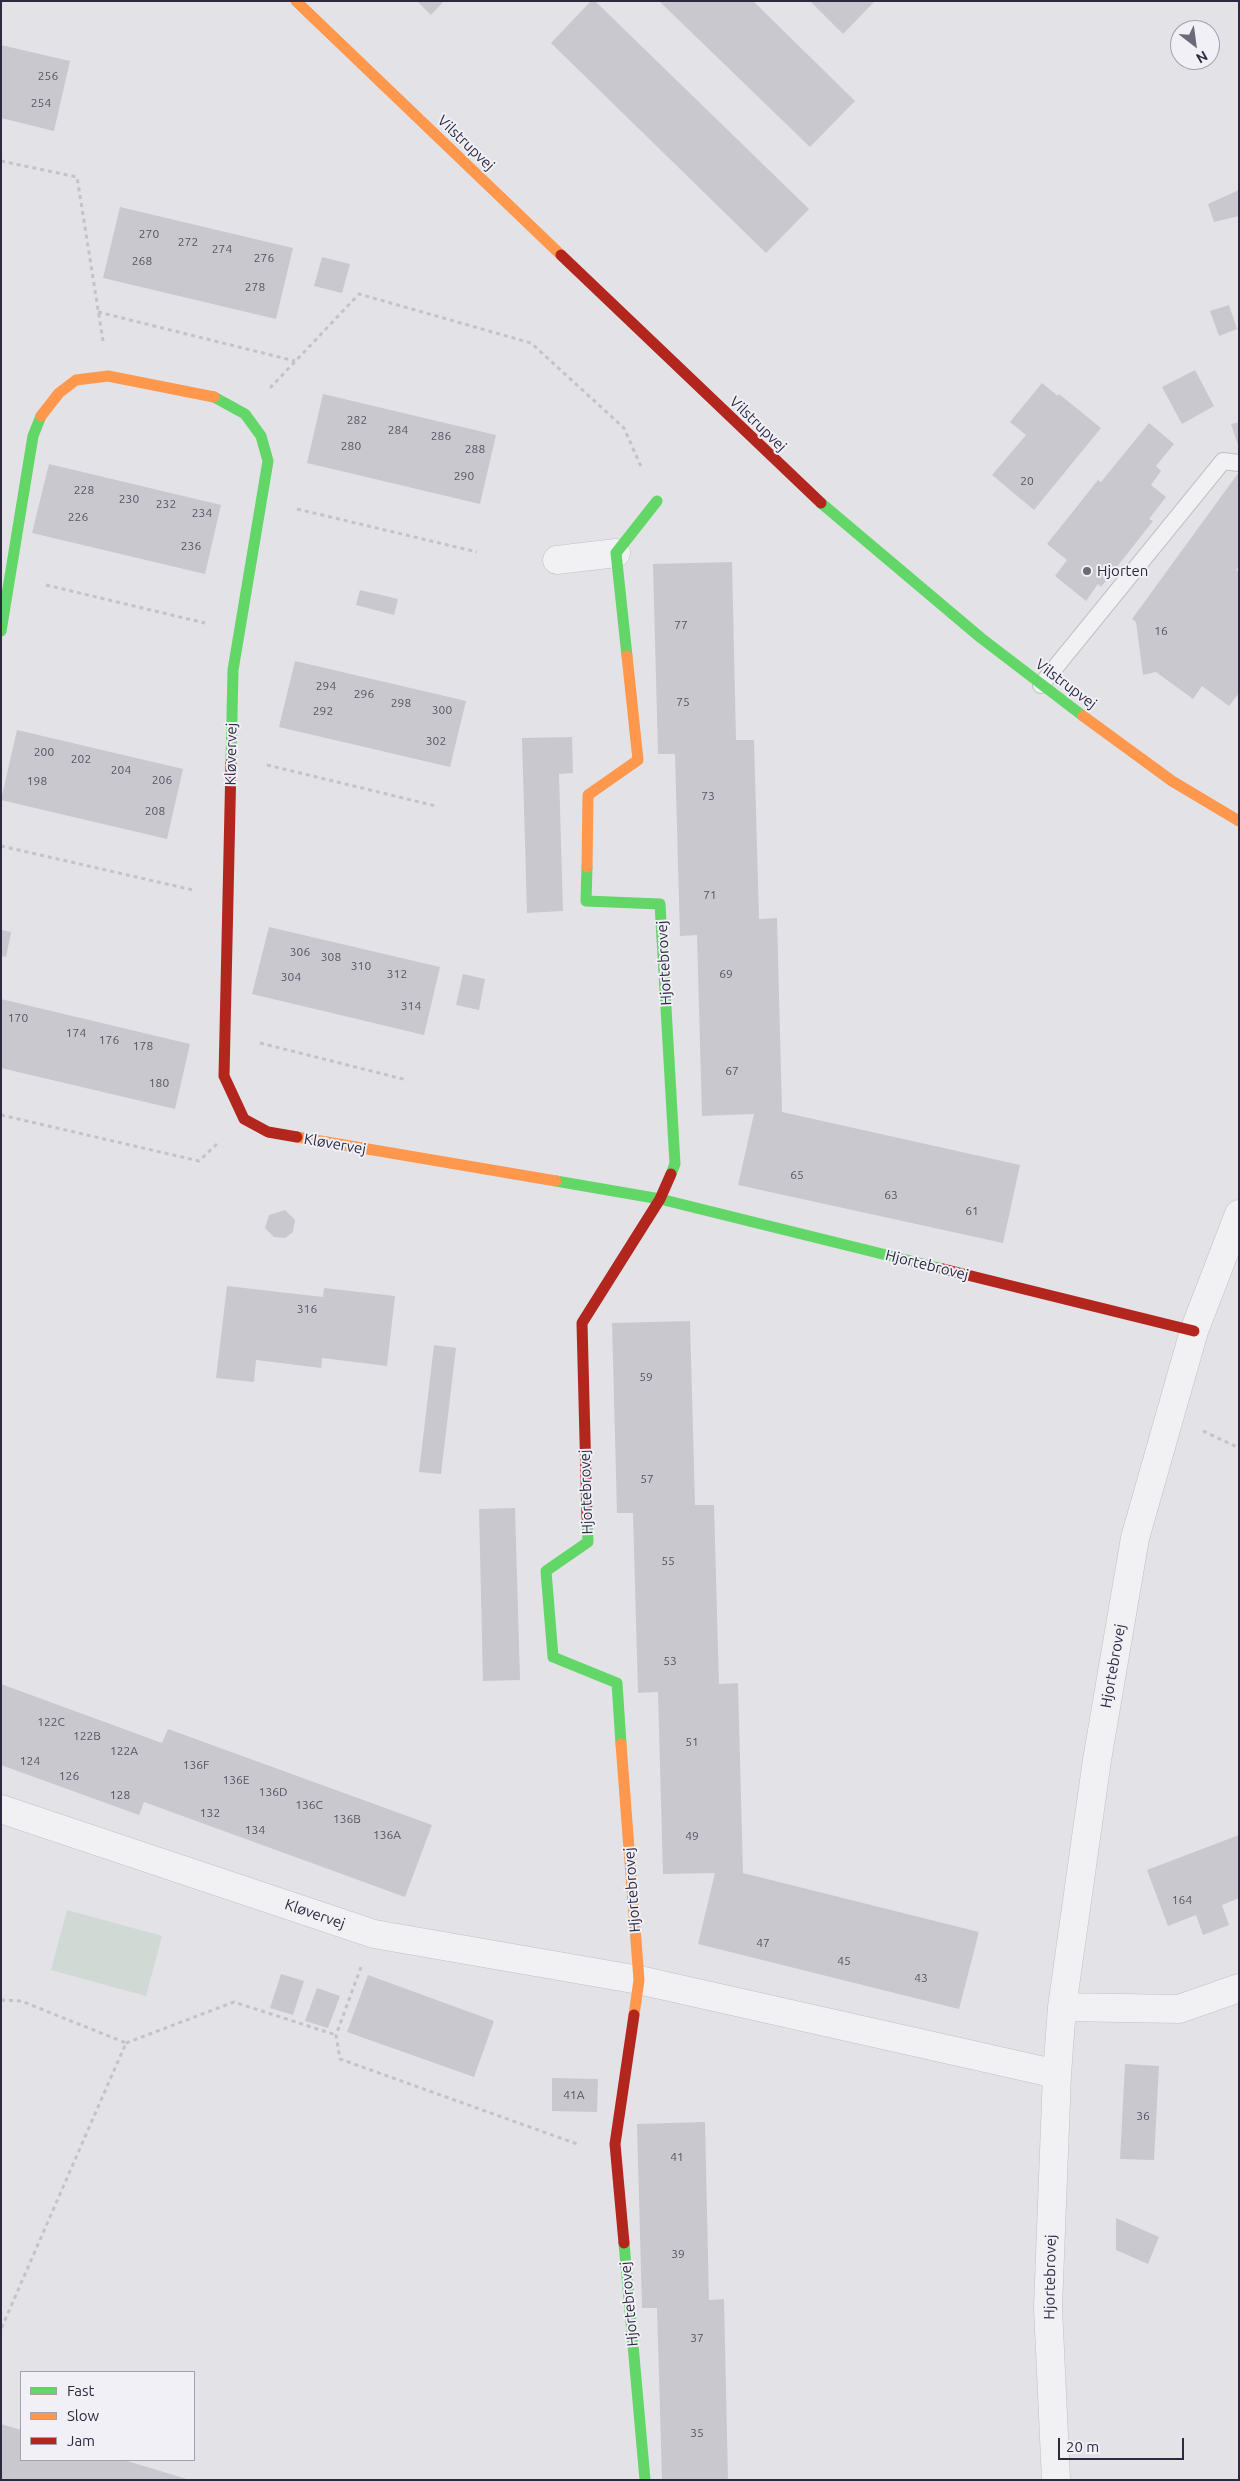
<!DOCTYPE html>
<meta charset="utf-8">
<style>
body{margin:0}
#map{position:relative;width:1240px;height:2481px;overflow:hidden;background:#e2e2e7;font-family:Ubuntu,sans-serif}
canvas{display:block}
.frame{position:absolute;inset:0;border:2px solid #2c2a3f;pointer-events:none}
.legend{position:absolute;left:20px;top:2371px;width:175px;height:90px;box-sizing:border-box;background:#f0f0f6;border:1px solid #a2a1ad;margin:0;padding:6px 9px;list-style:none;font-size:15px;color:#2c2a3f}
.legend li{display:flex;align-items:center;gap:10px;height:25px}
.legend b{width:25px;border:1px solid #a2a1ad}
.north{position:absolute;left:1170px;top:20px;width:50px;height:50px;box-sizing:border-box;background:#f0f0f6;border:1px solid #a2a1ad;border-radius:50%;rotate:150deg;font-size:14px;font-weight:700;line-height:20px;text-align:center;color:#2c2a3f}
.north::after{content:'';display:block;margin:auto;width:18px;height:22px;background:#6c6a7a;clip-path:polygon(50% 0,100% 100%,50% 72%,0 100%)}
.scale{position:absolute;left:1058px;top:2438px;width:126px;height:22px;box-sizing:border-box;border:2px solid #2c2a3f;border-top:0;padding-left:6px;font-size:15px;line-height:18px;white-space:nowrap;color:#2c2a3f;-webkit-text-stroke:4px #f0f0f6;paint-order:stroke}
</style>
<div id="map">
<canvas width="1240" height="2481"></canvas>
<div class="frame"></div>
<ul class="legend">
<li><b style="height:6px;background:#63d668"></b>Fast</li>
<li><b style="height:6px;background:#ff974d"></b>Slow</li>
<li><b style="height:6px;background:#b3261e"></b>Jam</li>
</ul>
<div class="north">N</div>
<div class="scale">20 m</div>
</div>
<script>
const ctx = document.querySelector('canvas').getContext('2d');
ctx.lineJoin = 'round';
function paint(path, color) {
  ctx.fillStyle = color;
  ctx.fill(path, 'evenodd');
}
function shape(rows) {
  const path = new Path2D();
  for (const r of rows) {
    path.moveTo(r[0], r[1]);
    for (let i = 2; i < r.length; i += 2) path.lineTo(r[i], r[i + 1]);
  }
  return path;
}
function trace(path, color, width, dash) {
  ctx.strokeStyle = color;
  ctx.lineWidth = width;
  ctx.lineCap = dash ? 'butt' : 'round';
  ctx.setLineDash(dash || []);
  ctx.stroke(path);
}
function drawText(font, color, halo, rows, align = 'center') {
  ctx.font = font + ' Ubuntu,sans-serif';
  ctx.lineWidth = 4;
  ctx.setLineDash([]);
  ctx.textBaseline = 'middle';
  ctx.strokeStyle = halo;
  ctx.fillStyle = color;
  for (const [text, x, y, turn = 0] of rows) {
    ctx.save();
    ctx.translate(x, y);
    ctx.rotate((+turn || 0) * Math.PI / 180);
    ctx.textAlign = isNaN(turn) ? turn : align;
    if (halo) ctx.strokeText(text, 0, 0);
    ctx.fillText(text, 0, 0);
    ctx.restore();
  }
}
paint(shape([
 [67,1910,162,1936,146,1996,51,1970]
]), '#d0d9d4');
paint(shape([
 [417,1,444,1,431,15],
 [591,1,595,1,809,209,766,253,551,43],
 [659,1,753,1,855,101,810,147],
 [810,1,875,1,843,34],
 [1,45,70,61,54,131,1,118],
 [1239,190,1239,216,1214,222,1208,204],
 [120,207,293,248,276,319,103,278],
 [322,257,350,264,342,293,314,286],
 [1229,305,1237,329,1219,336,1210,311],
 [1195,370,1214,406,1182,424,1162,387],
 [1042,383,1058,396,1059,394,1101,428,1034,510,992,475,1026,435,1010,422],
 [323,394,496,435,480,504,307,463],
 [1239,422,1239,445,1238,445,1231,424],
 [1149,423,1174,444,1156,466,1161,471,1151,485,1166,497,1149,519,1153,521,1101,587,1098,584,1086,601,1055,576,1067,560,1047,544,1098,480,1101,482],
 [49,464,221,505,205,574,32,533],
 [1239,472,1239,566,1236,570,1239,572,1239,693,1229,706,1202,686,1193,699,1156,672,1143,675,1136,622,1132,619],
 [732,562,736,740,754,740,759,919,777,918,782,1112,1020,1165,1003,1243,738,1185,754,1114,702,1116,697,935,680,936,675,754,658,754,653,564],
 [360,590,398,599,394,615,356,605],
 [295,661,466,701,450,767,279,727],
 [17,730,183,769,167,839,1,800],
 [572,737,573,773,559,774,563,911,527,913,522,738],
 [269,927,440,967,424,1035,252,994],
 [1,930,11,932,6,957,1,956],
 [463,974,485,979,479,1010,456,1005],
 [1,999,190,1044,175,1109,1,1068],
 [285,1210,295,1220,293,1232,285,1238,274,1237,265,1228,269,1215],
 [227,1286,323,1297,324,1288,395,1296,387,1366,322,1358,321,1368,256,1360,254,1382,216,1378],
 [690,1321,695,1505,714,1505,719,1684,738,1683,743,1873,979,1932,959,2009,698,1944,715,1873,663,1874,658,1692,638,1693,633,1513,617,1513,612,1323],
 [434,1345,456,1348,441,1474,419,1472],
 [515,1508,520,1680,483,1681,479,1509],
 [1,1684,162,1743,168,1729,432,1825,405,1897,144,1802,139,1815,1,1765],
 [1239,1835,1239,1898,1222,1905,1229,1925,1203,1935,1196,1915,1168,1926,1147,1870],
 [281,1974,304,1981,293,2015,270,2008],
 [368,1975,494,2021,474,2077,347,2032],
 [317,1988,340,1996,328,2028,305,2021],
 [1125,2064,1159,2066,1154,2160,1120,2159],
 [552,2078,598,2079,597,2112,552,2111],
 [705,2122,709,2300,724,2299,728,2480,662,2480,657,2308,642,2308,637,2124],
 [1116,2218,1159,2237,1148,2264,1116,2250],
 [1,2424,21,2430,21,2460,124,2460,190,2480,1,2480]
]), '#c8c8ce');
const lane = shape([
 [1041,685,1223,461,1239,463]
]);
const street = shape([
 [557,560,616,553],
 [1,1809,374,1934,639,1980,1057,2074],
 [1062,2007,1179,2009,1239,1988],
 [1056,2480,1048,2307,1057,2074,1062,2007,1097,1760,1135,1538,1194,1331,1239,1214]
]);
trace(lane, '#c1c0c5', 18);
trace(street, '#c1c0c5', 29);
trace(shape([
 [1,161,77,177,103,341],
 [98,312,295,361],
 [270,388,359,294,531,343,624,428,642,469],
 [297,509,477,552],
 [46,585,205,623],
 [267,765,436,806],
 [1,846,193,890],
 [260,1043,407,1080],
 [1,1115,199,1161,218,1143],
 [1203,1431,1239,1448],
 [361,1967,336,2035,340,2059,580,2145],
 [1,2000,21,2001,126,2043,1,2329],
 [126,2043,234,2002,336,2035]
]), '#c3c3c8', 3, [4, 4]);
trace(lane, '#f1f1f4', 16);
trace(street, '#f1f1f4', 28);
trace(shape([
 [214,397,245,414,261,436,268,461,233,670,231,763],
 [821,503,981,638,1083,716],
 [1,631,33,436,41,416],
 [627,656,616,553,657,501],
 [587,867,586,901,660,904,675,1164,671,1174],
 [556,1181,660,1199,943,1269],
 [587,1517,588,1542,546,1571,553,1657,617,1683,621,1744],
 [624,2243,645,2480]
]), '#63d668', 11);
trace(shape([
 [296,1,561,255],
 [41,416,59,393,76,380,108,376,214,397],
 [1083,716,1172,781,1239,821],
 [587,867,588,795,638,760,627,656],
 [297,1137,556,1181],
 [621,1744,639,1980,634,2015]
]), '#ff974d', 11);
trace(shape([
 [561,255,821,503],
 [231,763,224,1076,244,1119,268,1132,297,1137],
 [943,1269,1194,1331],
 [587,1517,582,1323,660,1199,671,1174],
 [624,2243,615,2144,634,2015]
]), '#b3261e', 11);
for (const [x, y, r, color] of [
 [1087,571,5,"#6c6a7a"]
]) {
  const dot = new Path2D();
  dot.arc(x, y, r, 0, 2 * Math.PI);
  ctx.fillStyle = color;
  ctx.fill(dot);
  trace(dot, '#f0f0f6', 2);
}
drawText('12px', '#555364', null, [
 ["256",48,76],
 ["254",41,103],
 ["270",149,234],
 ["272",188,242],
 ["274",222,249],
 ["276",264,258],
 ["268",142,261],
 ["278",255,287],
 ["282",357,420],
 ["284",398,430],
 ["286",441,436],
 ["280",351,446],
 ["288",475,449],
 ["290",464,476],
 ["20",1027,481],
 ["228",84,490],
 ["230",129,499],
 ["232",166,504],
 ["234",202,513],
 ["226",78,517],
 ["236",191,546],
 ["77",681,625],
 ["16",1161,631],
 ["294",326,686],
 ["296",364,694],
 ["75",683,702],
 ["298",401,703],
 ["300",442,710],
 ["292",323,711],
 ["302",436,741],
 ["200",44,752],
 ["202",81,759],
 ["204",121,770],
 ["206",162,780],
 ["198",37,781],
 ["73",708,796],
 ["208",155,811],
 ["71",710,895],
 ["306",300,952],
 ["308",331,957],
 ["310",361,966],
 ["312",397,974],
 ["69",726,974],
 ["304",291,977],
 ["314",411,1006],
 ["170",18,1018],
 ["174",76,1033],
 ["176",109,1040],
 ["178",143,1046],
 ["67",732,1071],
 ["180",159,1083],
 ["65",797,1175],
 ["63",891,1195],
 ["61",972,1211],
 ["316",307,1309],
 ["59",646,1377],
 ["57",647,1479],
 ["55",668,1561],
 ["53",670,1661],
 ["122C",51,1722],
 ["122B",87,1736],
 ["51",692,1742],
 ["122A",124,1751],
 ["124",30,1761],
 ["136F",196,1765],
 ["126",69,1776],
 ["136E",236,1780],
 ["136D",273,1792],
 ["128",120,1795],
 ["136C",309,1805],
 ["132",210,1813],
 ["136B",347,1819],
 ["134",255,1830],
 ["136A",387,1835],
 ["49",692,1836],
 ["164",1182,1900],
 ["47",763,1943],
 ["45",844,1961],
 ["43",921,1978],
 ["41A",574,2095],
 ["36",1143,2116],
 ["41",677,2157],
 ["39",678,2254],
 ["37",697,2338],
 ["35",697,2433]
]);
drawText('15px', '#2c2a3f', '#f0f0f6', [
 ["Vilstrupvej",466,143,44],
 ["Vilstrupvej",758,424,44],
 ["Vilstrupvej",1066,684,37],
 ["Kløvervej",231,754,-89],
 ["Hjortebrovej",664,963,-93],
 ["Kløvervej",335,1144,10],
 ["Hjortebrovej",927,1265,14],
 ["Hjortebrovej",586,1492,-92],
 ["Hjortebrovej",1113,1666,-80],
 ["Hjortebrovej",632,1890,-94],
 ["Kløvervej",315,1914,19],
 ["Hjortebrovej",1050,2277,-89],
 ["Hjortebrovej",629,2304,-95]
]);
drawText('15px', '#2c2a3f', '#f0f0f6', [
 ["Hjorten",1097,571]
], 'left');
</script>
